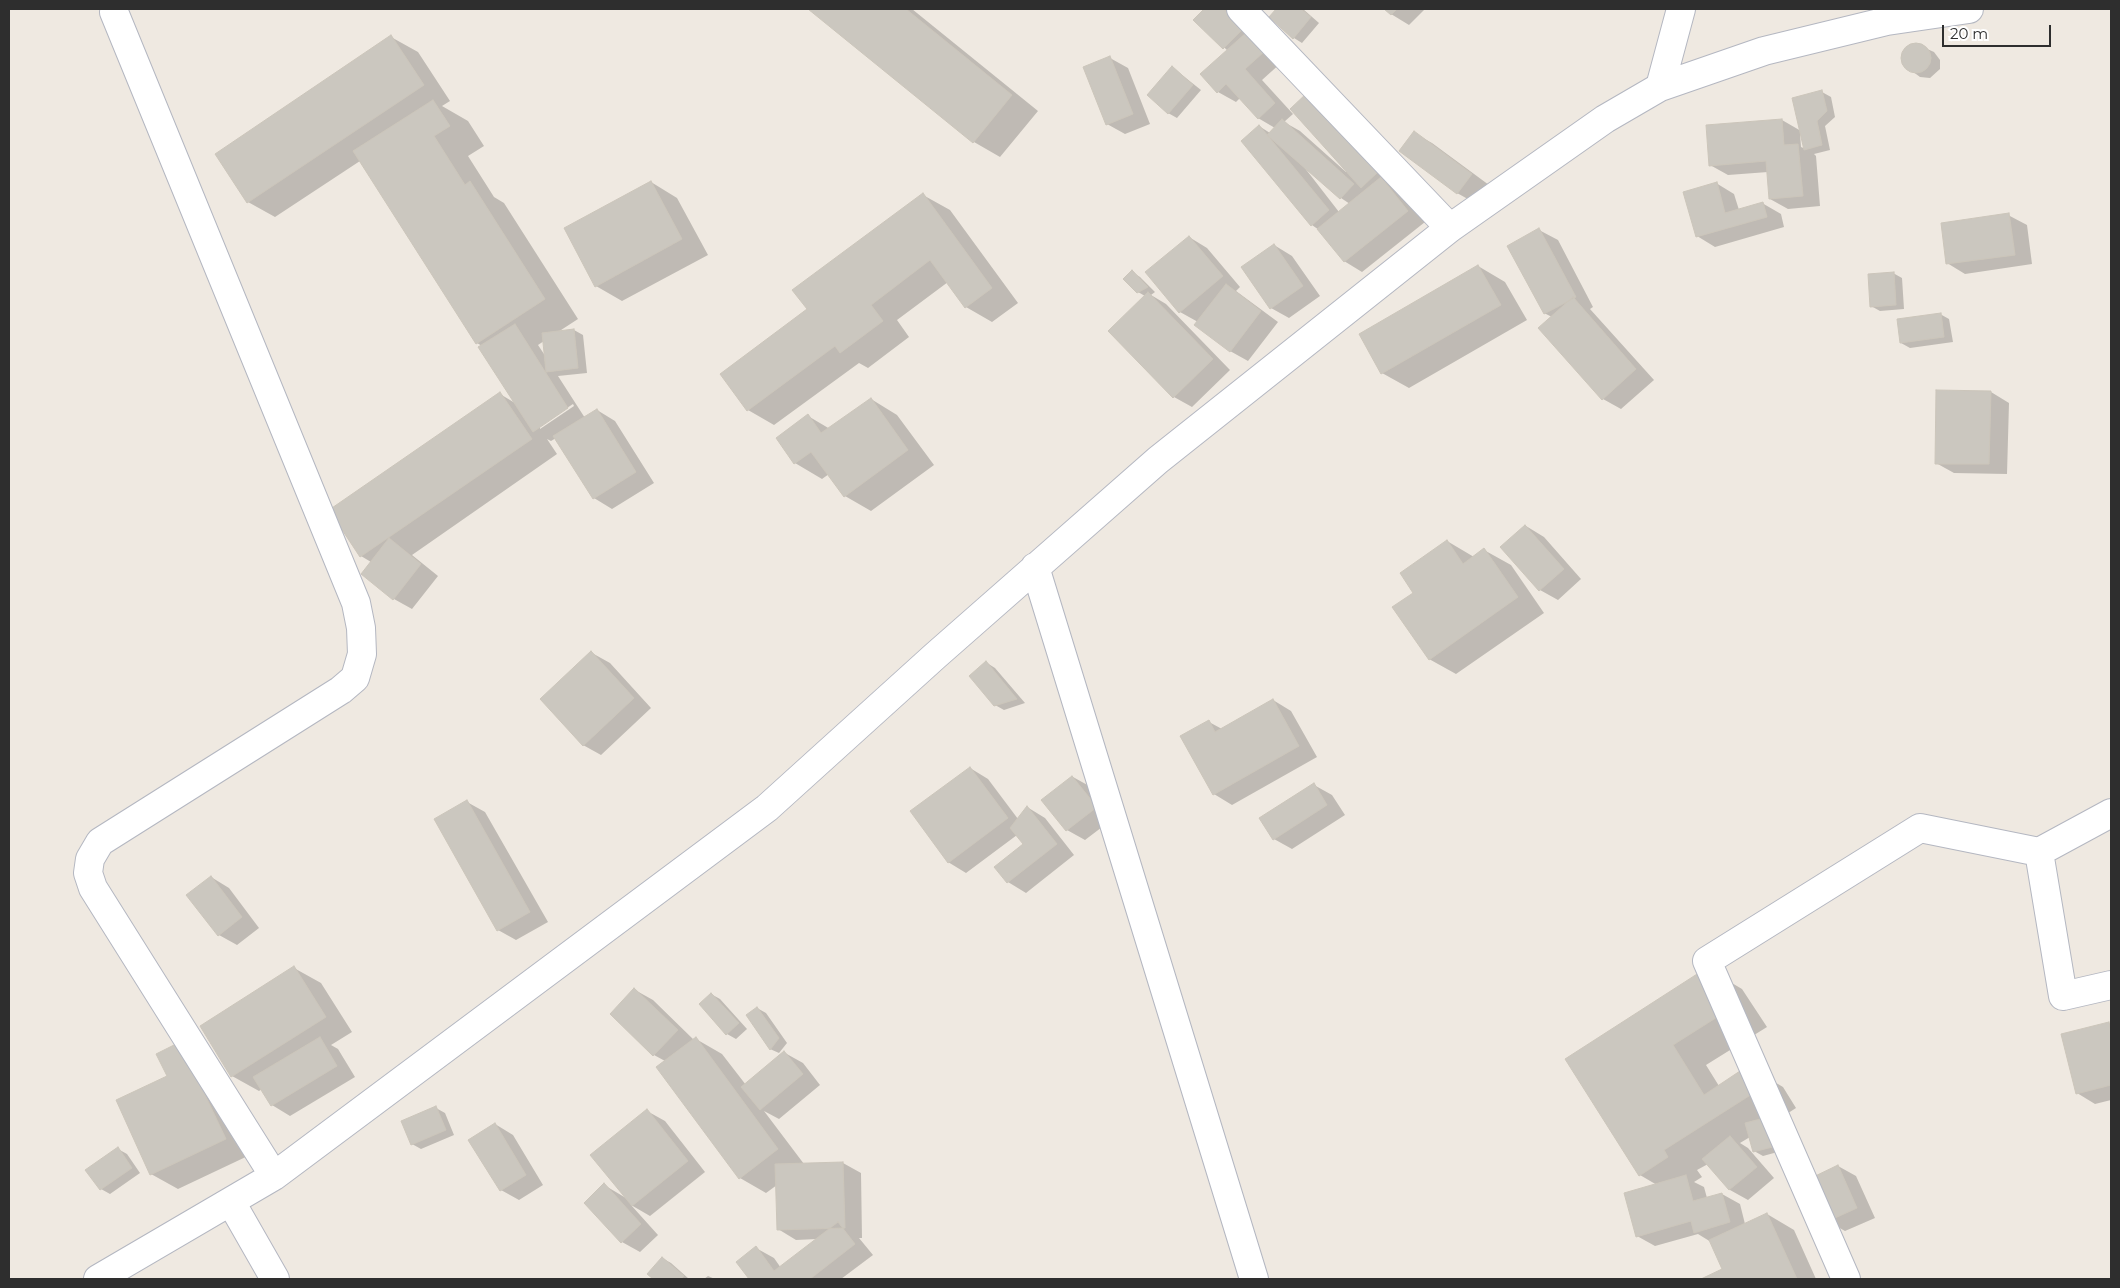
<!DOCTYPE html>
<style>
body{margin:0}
#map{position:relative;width:2120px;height:1288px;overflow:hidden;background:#efe9e1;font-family:Montserrat,sans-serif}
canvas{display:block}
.frame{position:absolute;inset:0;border:10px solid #2e2e2e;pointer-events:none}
.scale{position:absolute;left:1942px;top:25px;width:109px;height:22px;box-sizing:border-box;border:2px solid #2e2e2e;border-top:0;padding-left:6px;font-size:15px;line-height:18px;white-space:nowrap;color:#2e2e2e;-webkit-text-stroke:4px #fff;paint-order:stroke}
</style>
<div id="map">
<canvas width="2120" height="1288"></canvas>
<div class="frame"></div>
<div class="scale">20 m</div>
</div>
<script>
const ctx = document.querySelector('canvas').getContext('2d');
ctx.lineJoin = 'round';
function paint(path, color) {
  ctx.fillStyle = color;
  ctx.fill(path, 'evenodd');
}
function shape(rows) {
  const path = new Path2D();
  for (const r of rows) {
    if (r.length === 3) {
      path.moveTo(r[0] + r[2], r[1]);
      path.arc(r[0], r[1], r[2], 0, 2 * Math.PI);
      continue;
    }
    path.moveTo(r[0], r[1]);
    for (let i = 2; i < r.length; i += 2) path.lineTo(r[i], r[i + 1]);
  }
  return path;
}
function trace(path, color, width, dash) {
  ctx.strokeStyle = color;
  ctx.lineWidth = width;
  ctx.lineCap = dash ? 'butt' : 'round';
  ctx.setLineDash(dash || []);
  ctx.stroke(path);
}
paint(shape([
 [810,9,912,9,1038,111,1000,157,974,142],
 [1206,9,1227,9,1282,62,1262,80,1293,114,1284,122,1300,131,1346,172,1347,171,1308,94,1399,189,1425,222,1362,272,1344,261,1319,230,1312,225,1259,126,1270,133,1275,128,1258,118,1240,98,1236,102,1218,92,1228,51,1195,20],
 [1301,163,1341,198,1350,204,1339,212],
 [1278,9,1303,9,1319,23,1302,43,1294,38,1271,17],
 [1386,9,1425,9,1409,25,1391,14],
 [391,37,418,52,450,101,442,106,468,121,484,146,468,156,494,197,504,203,578,319,558,332,574,330,583,335,587,373,558,376,585,418,597,410,615,421,654,483,612,509,594,498,556,438,551,441,547,439,557,454,412,555,438,576,412,609,394,599,371,562,361,556,500,394,515,403,482,346,477,343,360,161,275,217,248,202],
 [544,341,546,357,538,345],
 [573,404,574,406,540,429,540,426],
 [1916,44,1934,52,1940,60,1940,69,1930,78,1920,77,1904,65,1902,55,1904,51],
 [1110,58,1128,68,1150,124,1125,134,1107,124],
 [1172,67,1201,90,1177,118,1168,113],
 [1822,92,1831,97,1835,117,1825,126,1830,150,1814,154,1816,156,1820,206,1788,209,1770,199,1768,172,1728,175,1710,165,1707,126,1782,120,1801,131],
 [1800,133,1806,149,1801,147],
 [1414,133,1432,143,1489,185,1475,203,1457,193],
 [651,182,677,198,708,255,622,301,596,286],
 [1716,183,1734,194,1739,210,1762,203,1781,214,1784,227,1715,247,1697,236],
 [923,195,950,210,1018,303,992,322,966,307,948,282,897,320,909,337,868,368,859,363,774,425,748,410,809,310],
 [2008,215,2027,225,2032,264,1965,274,1947,263],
 [1539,230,1558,240,1593,307,1590,309,1654,380,1621,409,1603,399,1552,317,1544,313],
 [1189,237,1207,248,1240,287,1236,291,1278,322,1248,361,1230,351,1198,322,1180,312],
 [1274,245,1292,256,1320,296,1289,318,1271,308],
 [1478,266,1505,282,1527,320,1409,388,1382,373],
 [1132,272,1140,277,1155,292,1151,295,1166,304,1230,370,1192,407,1174,397,1145,296,1138,292],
 [1893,273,1902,278,1904,309,1880,311,1871,306],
 [1940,314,1949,319,1953,342,1910,348,1901,343],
 [1991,392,2009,403,2007,474,1954,473,1936,463],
 [871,399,897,415,934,465,871,511,845,496,829,474,822,479,795,463,777,438,808,416,830,429],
 [1526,526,1544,537,1581,579,1558,600,1540,590],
 [1447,541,1474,557,1484,550,1511,565,1544,613,1456,674,1429,659,1414,593],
 [592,653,610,663,651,708,601,755,583,745],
 [987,663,995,668,1025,703,1004,710,995,705],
 [1273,700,1291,711,1317,757,1232,805,1214,794,1209,722,1222,729],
 [970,768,988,779,1018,819,1027,807,1045,818,1074,855,1026,893,1008,882,996,867,1025,845,1017,835,966,873,948,862],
 [1073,777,1091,787,1114,818,1085,840,1067,830],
 [1314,785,1332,795,1345,815,1292,849,1274,839],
 [467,802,485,812,548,922,516,940,498,930],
 [211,877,229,888,259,928,237,945,219,935],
 [294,968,321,983,352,1032,331,1045,338,1049,355,1077,290,1116,272,1105,262,1089,259,1091,232,1076],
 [1708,969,1742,989,1767,1027,1706,1065,1719,1086,1749,1067,1783,1087,1796,1108,1782,1117,1796,1147,1763,1156,1754,1151,1750,1137,1740,1143,1748,1148,1774,1178,1748,1200,1730,1190,1708,1164,1697,1170,1702,1177,1694,1182,1704,1187,1707,1198,1722,1194,1740,1204,1745,1224,1767,1214,1794,1230,1816,1279,1704,1279,1724,1270,1711,1242,1698,1234,1655,1246,1637,1236,1657,1185,1640,1175,1567,1059],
 [635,990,653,1000,694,1040,696,1039,722,1054,746,1085,785,1053,803,1063,820,1085,779,1119,764,1111,804,1164,843,1163,861,1173,862,1238,859,1238,873,1255,841,1279,751,1279,737,1262,756,1248,774,1258,781,1268,817,1239,796,1240,778,1229,777,1185,766,1193,740,1178,665,1061,654,1055],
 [711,994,720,999,747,1029,736,1039,727,1034,700,1004],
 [757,1008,766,1013,787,1043,779,1053,770,1049],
 [2109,1023,2111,1025,2111,1100,2095,1104,2077,1093],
 [180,1044,252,1154,178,1189,151,1174],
 [436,1108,445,1113,454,1135,421,1149,412,1144],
 [647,1111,665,1121,705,1172,650,1216,631,1205,658,1235,640,1252,622,1242,604,1185,626,1198],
 [495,1124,513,1135,543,1185,519,1200,501,1190],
 [118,1149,127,1154,140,1173,110,1194,101,1189],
 [1838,1166,1856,1176,1875,1218,1845,1231,1827,1221],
 [662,1258,671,1263,689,1279,655,1279,649,1274],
 [708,1276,715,1279,704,1279]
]), '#0003');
const building = shape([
 [808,9,906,9,1012,95,973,143,808,9],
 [1204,9,1224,9,1243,29,1223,49,1193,20,1204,9],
 [1276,9,1301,9,1311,17,1293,39,1269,17,1276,9],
 [1384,9,1397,9,1391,15,1384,9],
 [1247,32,1265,51,1245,69,1275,103,1258,119,1226,84,1217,93,1200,74,1247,32],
 [391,35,424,85,247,203,215,154,391,35],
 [1916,58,15],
 [1110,56,1133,114,1106,125,1083,67,1110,56],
 [1172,66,1193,85,1168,114,1147,95,1172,66],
 [1822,90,1827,111,1817,121,1822,145,1804,150,1792,98,1822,90],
 [1308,92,1379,171,1361,188,1290,109,1308,92],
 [433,100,450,126,434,136,465,185,470,181,545,299,476,344,353,151,433,100],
 [1282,119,1354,184,1340,199,1267,135,1282,119],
 [1782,119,1784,145,1798,144,1803,196,1769,199,1766,161,1709,166,1706,125,1782,119],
 [1259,125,1329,210,1311,226,1241,141,1259,125],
 [1414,131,1472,174,1457,194,1399,151,1414,131],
 [1381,177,1408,211,1344,262,1317,229,1381,177],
 [651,181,682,239,595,287,564,228,651,181],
 [1717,182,1725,213,1763,202,1767,217,1696,237,1683,192,1717,182],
 [923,193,992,288,965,308,930,260,871,305,883,321,840,353,835,346,747,411,720,374,807,309,792,290,923,193],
 [2009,213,2015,255,1946,264,1941,223,2009,213],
 [1539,228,1576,297,1544,314,1507,246,1539,228],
 [1189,236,1223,276,1179,313,1145,272,1189,236],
 [1274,244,1303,286,1270,309,1241,267,1274,244],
 [1478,265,1501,305,1381,374,1359,334,1478,265],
 [1132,270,1148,287,1137,293,1123,279,1132,270],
 [1894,272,1896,305,1870,307,1868,274,1894,272],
 [1226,284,1261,311,1230,352,1194,325,1226,284],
 [1148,292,1213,359,1173,398,1108,331,1148,292],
 [1573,297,1636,369,1602,400,1538,328,1573,297],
 [1941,313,1944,337,1900,343,1897,319,1941,313],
 [515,324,568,408,533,432,478,347,515,324],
 [574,329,578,368,546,372,542,333,574,329],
 [1936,390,1991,391,1989,464,1935,464,1936,390],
 [500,392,532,439,360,557,329,510,500,392],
 [871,398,908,450,844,497,811,452,794,464,776,438,808,414,821,433,871,398],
 [597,409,636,472,593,499,553,436,597,409],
 [1525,525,1564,569,1539,591,1500,547,1525,525],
 [389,538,421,564,393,600,361,574,389,538],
 [1447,540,1463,564,1484,548,1518,597,1429,660,1392,607,1413,593,1400,573,1447,540],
 [591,651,634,698,583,746,540,699,591,651],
 [986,661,1017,699,994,706,969,676,986,661],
 [1273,699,1299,746,1213,795,1180,736,1209,720,1215,732,1273,699],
 [970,767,1008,818,948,863,910,811,970,767],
 [1072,776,1097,807,1066,831,1041,800,1072,776],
 [1314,783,1327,805,1273,840,1259,818,1314,783],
 [467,800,530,912,497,931,434,819,467,800],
 [1027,806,1057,844,1007,883,994,867,1023,844,1010,828,1027,806],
 [211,876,242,917,218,936,186,895,211,876],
 [294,966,326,1017,231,1077,200,1026,294,966],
 [1708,967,1733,1007,1673,1045,1704,1095,1749,1065,1763,1087,1664,1150,1668,1157,1639,1176,1565,1059,1708,967],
 [634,988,678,1030,653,1056,610,1014,634,988],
 [711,993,739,1023,726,1035,699,1004,711,993],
 [757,1007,779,1038,770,1050,746,1015,757,1007],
 [2109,1022,2111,1031,2111,1085,2076,1094,2061,1034,2109,1022],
 [320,1037,337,1066,271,1106,253,1077,320,1037],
 [696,1037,778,1149,739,1179,656,1067,696,1037],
 [180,1042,226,1139,150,1175,116,1100,167,1076,156,1054,180,1042],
 [784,1051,803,1074,760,1110,741,1087,784,1051],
 [436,1106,446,1130,411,1145,401,1121,436,1106],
 [647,1109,688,1161,632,1206,590,1155,647,1109],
 [1780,1114,1788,1143,1753,1152,1745,1123,1780,1114],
 [495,1123,526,1175,500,1191,468,1140,495,1123],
 [1730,1136,1757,1167,1729,1190,1702,1159,1730,1136],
 [118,1147,132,1168,100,1190,85,1170,118,1147],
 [843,1162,845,1228,777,1230,775,1164,843,1162],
 [1838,1165,1857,1208,1826,1222,1807,1180,1838,1165],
 [1686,1175,1693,1201,1722,1193,1730,1222,1694,1233,1691,1221,1636,1237,1624,1193,1686,1175],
 [604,1183,641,1224,621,1243,584,1203,604,1183],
 [1767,1213,1797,1279,1701,1279,1722,1269,1709,1240,1767,1213],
 [838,1222,855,1244,810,1279,749,1279,736,1262,756,1246,774,1271,838,1222],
 [662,1257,684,1276,681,1279,653,1279,647,1274,662,1257]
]);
paint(building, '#cbc7bf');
trace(building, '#cbc5ba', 1);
const minor = shape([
 [1241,9,1450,228],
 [114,12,356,603,361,628,362,654,355,678,341,690,100,842,90,859,88,873,93,888,274,1176],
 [1660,87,1681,9],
 [1035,567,1254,1279],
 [2039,852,2063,996,2111,985],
 [231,1202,275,1279],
 [98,1279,274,1176,767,808,935,656,1158,460,1450,228,1605,119,1660,87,1764,51,1887,21,1969,9],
 [1846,1279,1707,961,1920,828,2039,852,2111,813]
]);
trace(minor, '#b4b7c1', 30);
trace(minor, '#fff', 28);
</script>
